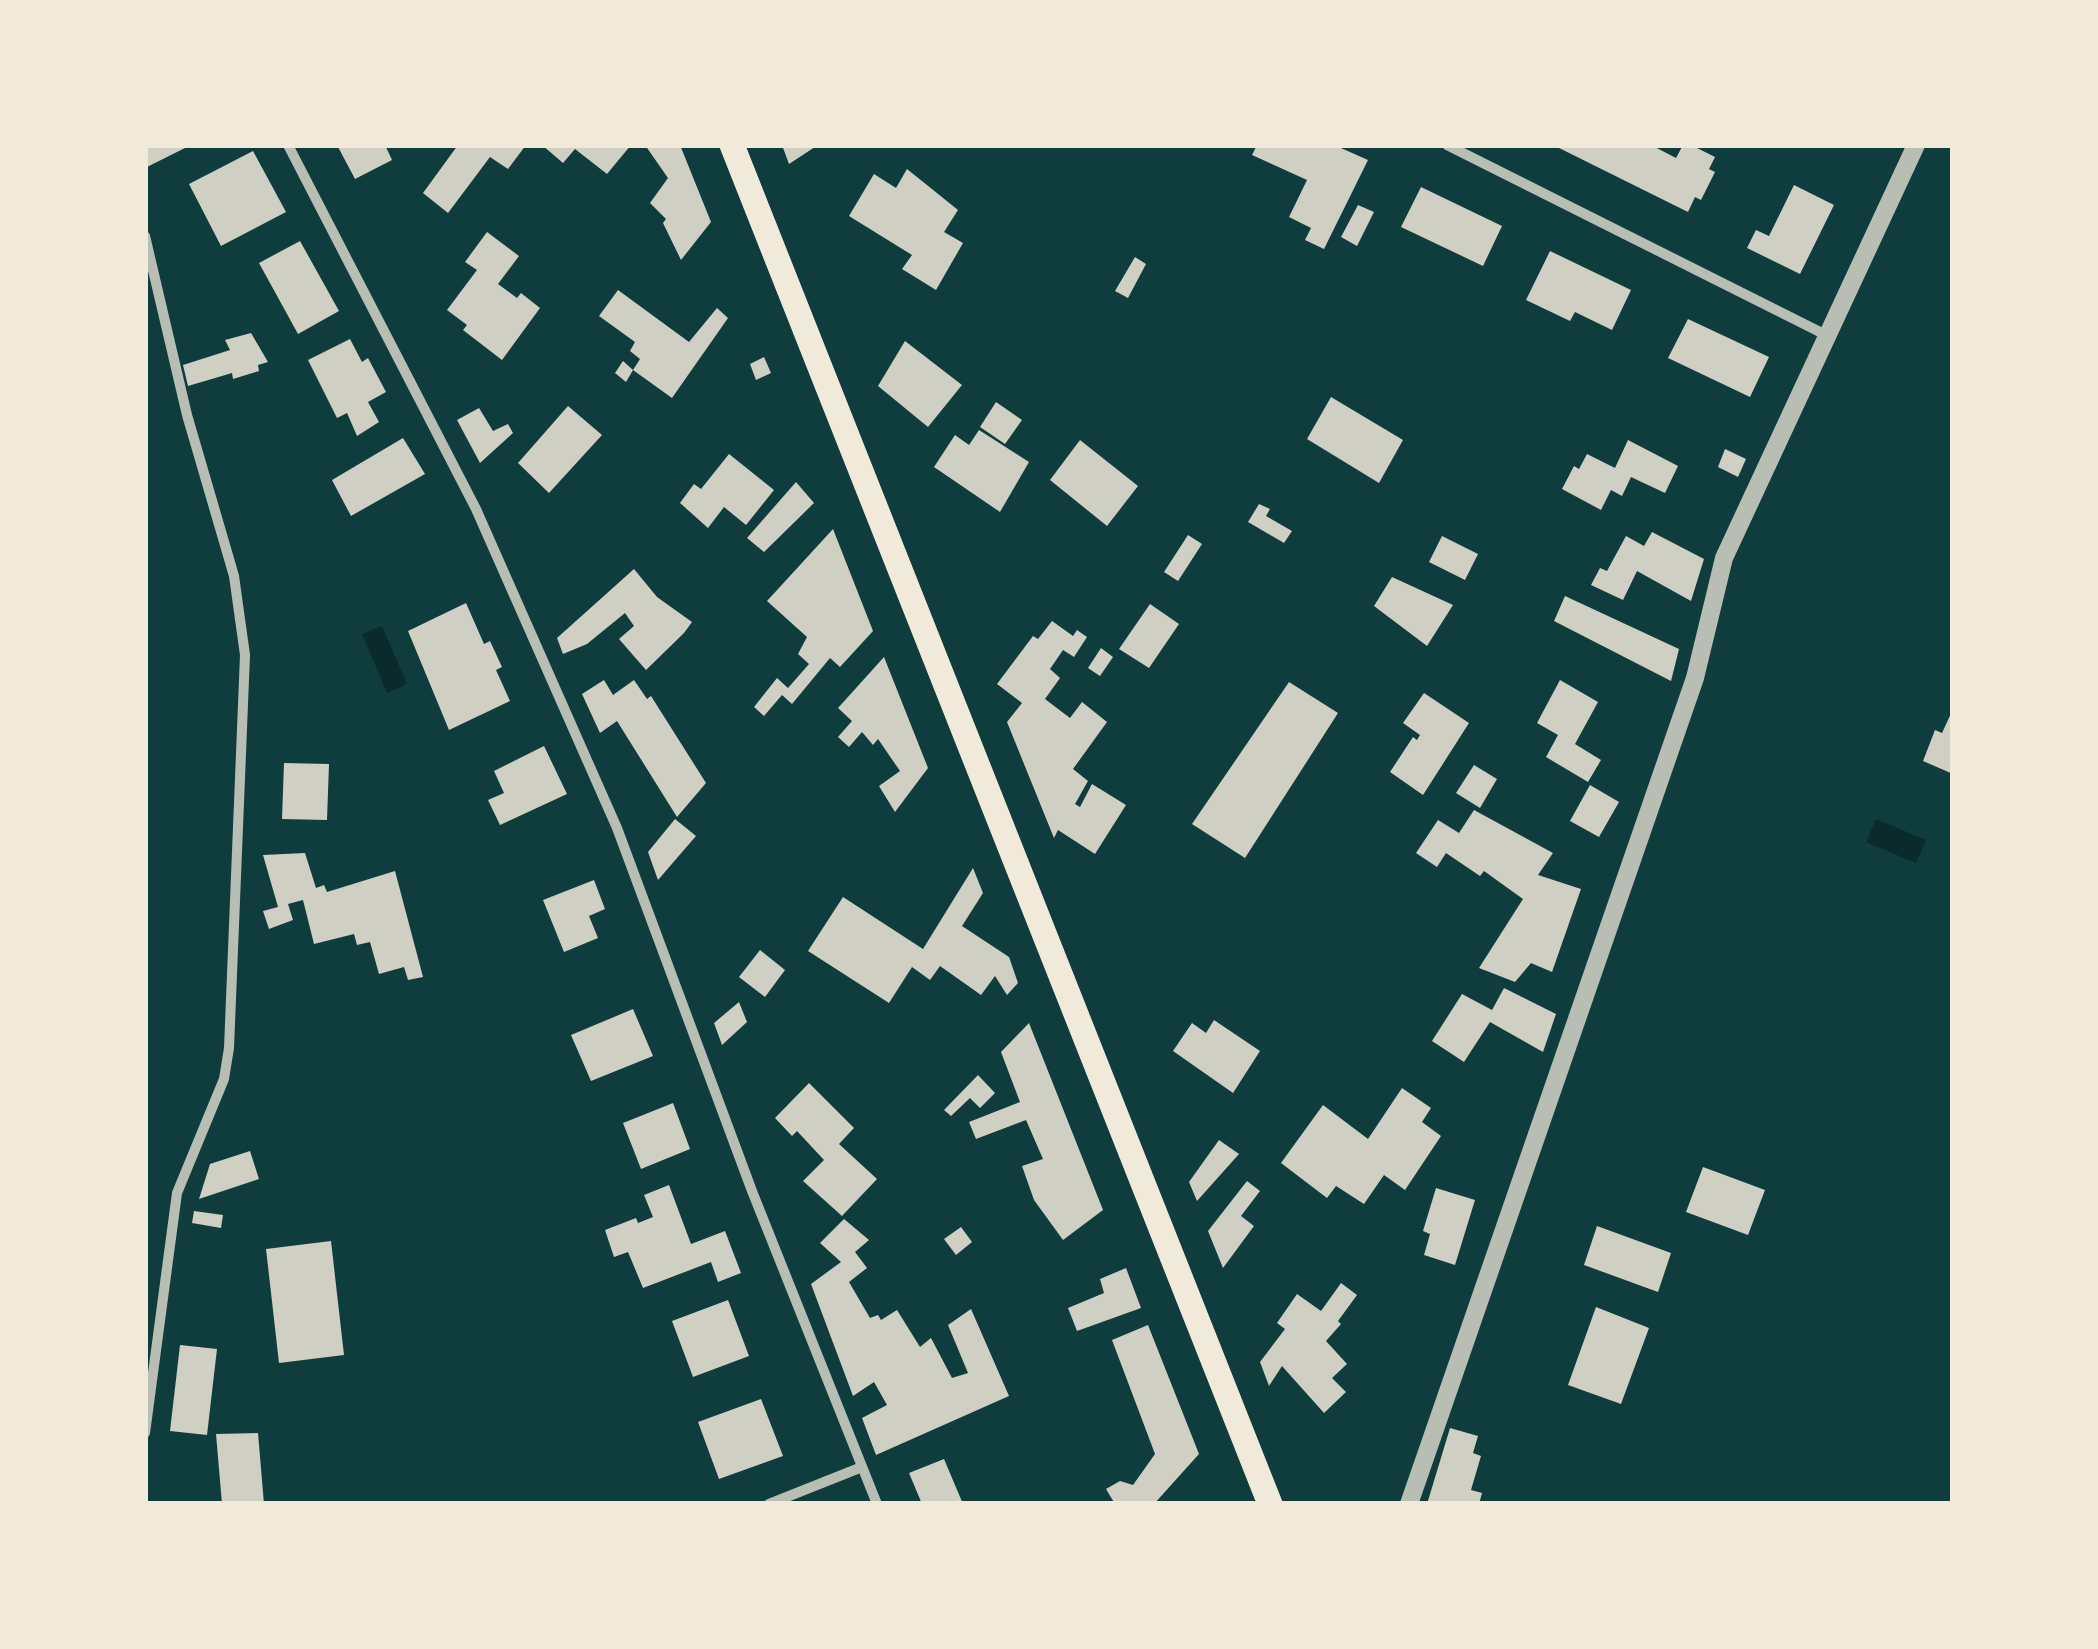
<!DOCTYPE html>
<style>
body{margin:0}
#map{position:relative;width:2098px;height:1649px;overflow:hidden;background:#0f3d3e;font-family:"PT Sans Narrow",sans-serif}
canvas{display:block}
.frame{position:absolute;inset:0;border:148px solid #f1e9da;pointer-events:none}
</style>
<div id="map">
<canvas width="2098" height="1649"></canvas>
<div class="frame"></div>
</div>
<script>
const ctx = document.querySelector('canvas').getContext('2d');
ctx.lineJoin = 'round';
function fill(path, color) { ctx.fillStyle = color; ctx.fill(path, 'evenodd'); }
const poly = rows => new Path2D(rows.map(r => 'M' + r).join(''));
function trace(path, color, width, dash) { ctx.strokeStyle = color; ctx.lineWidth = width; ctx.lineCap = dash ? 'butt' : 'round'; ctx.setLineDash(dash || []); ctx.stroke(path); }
fill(poly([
 [382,626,407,684,387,693,362,634],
 [1876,819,1926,840,1916,863,1866,842]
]), '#0a2a2b');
fill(poly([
 [145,145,191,145,145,168],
 [337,145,385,145,392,160,355,179],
 [458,145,526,145,508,169,490,157,448,213,423,193],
 [542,145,631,145,607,174,575,149,563,163],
 [645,145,680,145,711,222,681,260,663,223,666,219,650,203,668,178],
 [782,145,818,145,789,164],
 [1257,145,1334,145,1368,160,1324,249,1305,240,1311,228,1289,217,1307,180,1252,155],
 [1553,145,1651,145,1676,158,1683,145,1691,145,1715,157,1709,169,1715,172,1701,200,1695,197,1688,212],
 [253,151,286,212,221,246,189,184],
 [907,169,958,210,944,232,963,243,936,290,902,269,912,255,849,216,874,174,896,188],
 [1794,185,1834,205,1800,274,1747,248,1756,230,1769,236],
 [1421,187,1502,226,1483,266,1401,227],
 [1358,205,1374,212,1357,246,1341,237],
 [487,232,519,256,498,284,517,298,521,293,540,308,502,360,463,330,467,325,447,310,477,270,465,262],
 [300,241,339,311,298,334,259,263],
 [1550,251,1631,290,1612,330,1575,312,1570,321,1526,300],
 [1135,257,1146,264,1128,298,1115,291],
 [618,290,689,342,717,308,728,318,672,398,633,370,626,382,615,373,623,361,633,370,640,359,630,351,635,342,599,316],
 [1688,319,1769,357,1750,397,1668,358],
 [251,333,268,362,258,365,259,371,233,379,232,373,188,386,183,365,230,350,225,340],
 [350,339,362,362,368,358,386,392,368,402,379,422,357,436,347,413,337,418,308,360],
 [905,341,962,385,928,427,878,386],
 [764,357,771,373,756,380,750,364],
 [1331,397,1403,440,1379,483,1307,439],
 [996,402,1022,420,1005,444,980,427],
 [568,406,602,435,549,493,518,463],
 [479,408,493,431,508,424,513,433,480,463,457,420],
 [979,430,1029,462,1000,512,934,467,955,435,969,445],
 [403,438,425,474,351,516,332,480],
 [1080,440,1138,486,1107,526,1050,480],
 [1628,440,1678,466,1665,493,1631,477,1622,496,1611,490,1601,510,1562,489,1574,466,1579,469,1587,454,1615,468],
 [1725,449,1746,459,1738,477,1718,467],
 [729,454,774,490,746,525,724,507,708,528,680,503,694,484,701,489],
 [796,482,814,503,764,552,747,538],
 [1259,504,1270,509,1266,516,1292,531,1284,543,1248,522],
 [833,529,873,631,840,667,830,658,792,704,782,695,764,716,754,707,777,678,788,688,809,664,798,654,807,637,767,601],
 [1652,532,1704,559,1691,601,1637,571,1623,600,1591,585,1600,568,1607,571,1626,536,1644,546],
 [1188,535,1202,544,1178,581,1164,572],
 [1442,536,1478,554,1465,580,1429,562],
 [634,569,657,597,692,622,684,633,646,670,619,639,634,626,625,613,587,644,563,654,557,638],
 [1392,577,1453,605,1427,646,1374,606],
 [1565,596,1679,649,1671,681,1554,621],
 [466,603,484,644,490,641,502,667,496,670,510,701,449,730,408,631],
 [1150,604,1179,624,1149,668,1119,649],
 [1052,621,1073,636,1077,630,1087,637,1074,657,1063,650,1050,669,1060,678,1045,699,1070,718,1082,702,1107,722,1073,769,1088,781,1075,804,1080,807,1092,784,1126,805,1095,854,1058,830,1054,838,1007,722,1022,703,997,684,1033,636,1038,639],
 [1101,648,1113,657,1100,676,1088,668],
 [884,657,928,768,895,812,879,786,900,771,878,739,873,745,862,732,849,747,838,737,852,721,838,708],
 [604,680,613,695,634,680,647,699,651,696,706,783,677,817,617,721,600,733,582,694],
 [1560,680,1598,702,1575,744,1601,760,1588,782,1546,757,1558,735,1537,723],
 [1289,682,1338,713,1245,858,1192,824],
 [1424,693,1469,723,1423,795,1390,772,1413,737,1417,740,1420,735,1403,723],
 [1953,709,1953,774,1923,761,1935,730,1942,733],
 [544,746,567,794,500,825,488,800,504,793,494,771],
 [284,763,329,764,327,820,282,819],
 [1474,765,1497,779,1480,808,1456,793],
 [1590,785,1619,802,1599,837,1570,821],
 [1474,810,1553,853,1538,875,1581,889,1552,972,1531,963,1515,982,1479,968,1523,899,1484,871,1480,876,1446,853,1437,867,1416,853,1438,820,1459,833],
 [675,819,696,836,658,880,648,852],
 [305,853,316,888,324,885,327,892,395,871,423,977,408,980,404,967,379,974,370,942,357,945,354,934,314,944,303,900,288,904,293,920,269,929,263,911,278,907,263,855],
 [973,868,983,893,962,926,1009,957,1018,983,1007,995,995,976,981,995,940,966,930,980,912,967,889,1003,808,951,843,897,923,949],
 [594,880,605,909,589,916,598,938,564,952,543,900],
 [760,950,785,970,765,997,739,977],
 [1504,988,1556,1014,1543,1052,1490,1022,1464,1062,1432,1041,1462,994,1492,1010],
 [739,1002,747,1022,722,1045,714,1023],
 [633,1009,653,1056,591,1081,571,1035],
 [1214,1020,1260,1051,1233,1093,1173,1051,1192,1023,1206,1033],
 [1029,1023,1103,1210,1063,1240,1034,1200,1022,1166,1043,1159,1026,1120,976,1139,969,1122,1020,1102,1001,1052],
 [978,1075,995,1093,980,1108,970,1098,951,1116,944,1110],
 [809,1083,854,1128,839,1144,877,1179,842,1216,803,1181,824,1160,797,1131,792,1136,775,1118],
 [1402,1088,1431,1108,1422,1122,1441,1136,1405,1190,1384,1175,1364,1204,1336,1186,1327,1198,1281,1163,1323,1105,1368,1139],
 [673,1103,690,1149,641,1169,623,1123],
 [1219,1140,1239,1154,1197,1201,1189,1182],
 [250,1151,259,1179,199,1199,210,1164],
 [1703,1167,1765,1190,1748,1235,1686,1212],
 [1247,1181,1260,1191,1241,1216,1254,1226,1223,1268,1208,1231],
 [669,1185,691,1244,725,1231,741,1273,718,1282,711,1262,643,1288,628,1252,614,1257,605,1230,636,1218,638,1223,653,1217,644,1195],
 [1436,1188,1475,1200,1455,1265,1424,1255,1430,1234,1423,1231],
 [194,1211,223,1215,221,1228,192,1223],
 [844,1219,869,1240,855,1252,867,1268,849,1282,870,1318,878,1315,881,1320,897,1310,920,1347,931,1338,952,1378,968,1373,948,1325,971,1309,1009,1396,876,1455,862,1418,887,1405,874,1382,853,1396,811,1284,841,1262,820,1243],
 [1597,1226,1671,1253,1658,1292,1584,1265],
 [961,1227,972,1242,956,1255,944,1239],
 [331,1241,344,1355,279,1363,266,1249],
 [1126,1268,1141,1308,1077,1331,1068,1308,1104,1293,1100,1279],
 [1341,1283,1357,1295,1338,1321,1341,1324,1326,1341,1347,1364,1332,1378,1346,1392,1324,1413,1282,1366,1269,1386,1260,1362,1285,1329,1277,1323,1297,1294,1321,1311],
 [728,1300,749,1356,693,1377,672,1321],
 [1596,1307,1649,1328,1621,1404,1568,1385],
 [1148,1325,1199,1454,1154,1504,1115,1504,1106,1489,1120,1481,1133,1485,1155,1454,1112,1340],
 [180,1345,217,1349,207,1435,170,1431],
 [761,1399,783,1456,719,1479,698,1422],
 [1450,1428,1478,1436,1473,1453,1481,1456,1471,1490,1482,1493,1479,1504,1427,1504],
 [258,1433,264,1504,222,1504,216,1434],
 [944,1459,963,1504,922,1504,909,1473]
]), '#cfcfc3');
trace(poly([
 [288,145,476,509,617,828,752,1191,877,1504],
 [1447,145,1828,336],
 [145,236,187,415,234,576,245,655,229,1048,224,1079,177,1193,145,1433],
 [769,1504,862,1467]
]), '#b8beb3', 10);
trace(poly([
 [1409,1504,1695,678,1724,558,1916,145]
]), '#b8beb3', 18);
trace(poly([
 [732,145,1270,1504]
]), '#f1e9da', 25);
</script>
